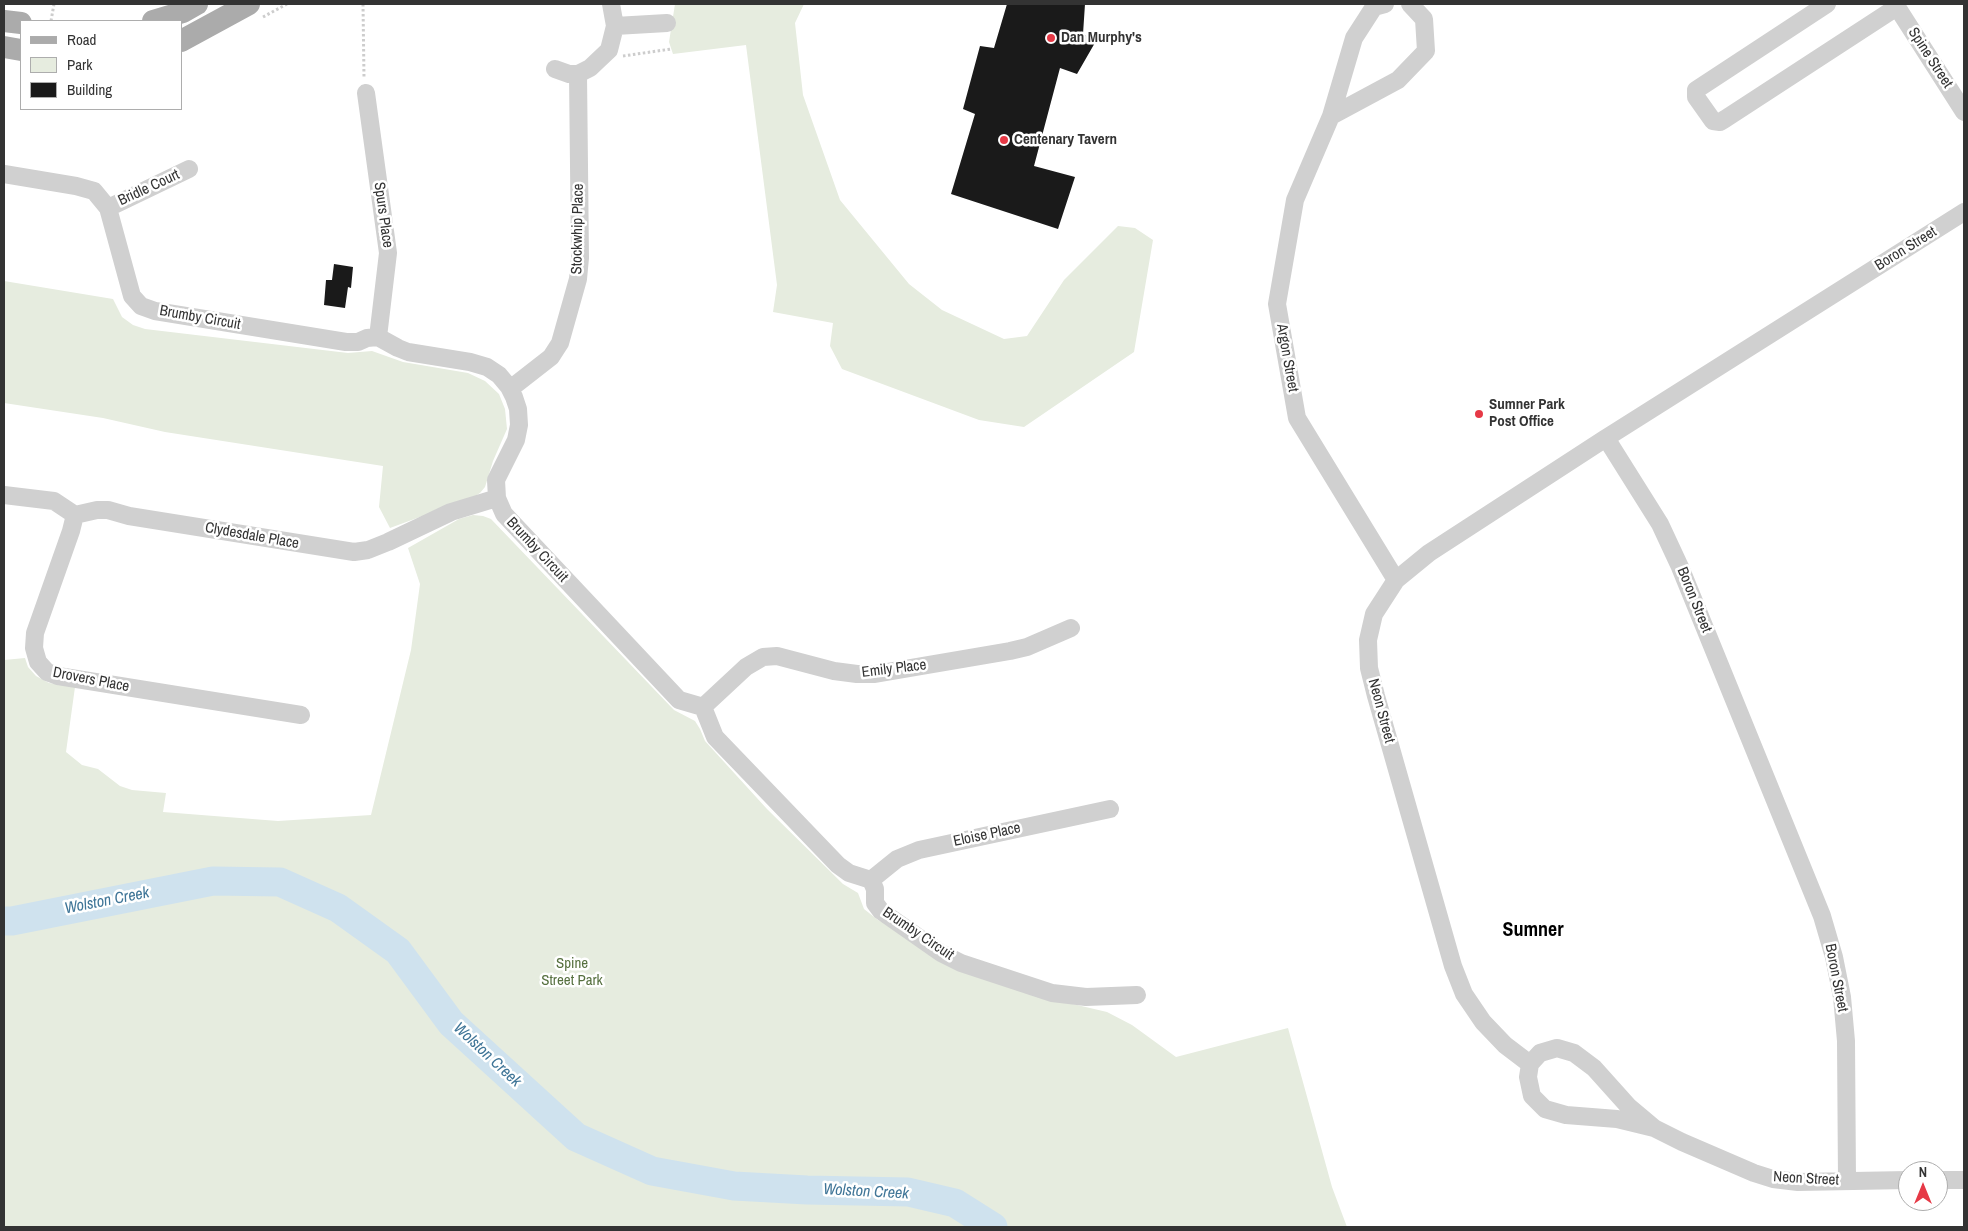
<!DOCTYPE html>
<style>
body{margin:0}
#map{position:relative;width:1968px;height:1231px;overflow:hidden;background:#fff;font-family:"Archivo Narrow",sans-serif}
canvas{display:block}
.frame{position:absolute;inset:0;border:5px solid #333;pointer-events:none}
.legend{position:absolute;left:20px;top:20px;width:162px;height:90px;box-sizing:border-box;background:#fff;border:1px solid #adadad;margin:0;padding:6px 9px;list-style:none;font-size:15px;color:#333}
.legend li{display:flex;align-items:center;gap:10px;height:25px}
.legend b{width:25px;border:1px solid #adadad}
.north{position:absolute;left:1898px;top:1161px;width:50px;height:50px;box-sizing:border-box;background:#fff;border:1px solid #adadad;border-radius:50%;rotate:0deg;font-size:14px;font-weight:700;line-height:20px;text-align:center;color:#333}
.north::after{content:'';display:block;margin:auto;width:18px;height:22px;background:#e63946;clip-path:polygon(50% 0,100% 100%,50% 72%,0 100%)}
</style>
<div id="map">
<canvas width="1968" height="1231"></canvas>
<div class="frame"></div>
<ul class="legend">
<li><b style="height:6px;background:#ababab"></b>Road</li>
<li><b style="height:14px;background:#e6ecdf"></b>Park</li>
<li><b style="height:14px;background:#1a1a1a"></b>Building</li>
</ul>
<div class="north">N</div>
</div>
<script>
const ctx = document.querySelector('canvas').getContext('2d');
ctx.lineJoin = 'round';
function fill(path, color) { ctx.fillStyle = color; ctx.fill(path, 'evenodd'); }
const poly = rows => new Path2D(rows.map(r => 'M' + r).join(''));
function trace(path, color, width, dash) { ctx.strokeStyle = color; ctx.lineWidth = width; ctx.lineCap = dash ? 'butt' : 'round'; ctx.setLineDash(dash || []); ctx.stroke(path); }
function label(font, color, halo, rows, align = 'center') {
  ctx.font = font + ' "Archivo Narrow",sans-serif'; ctx.lineWidth = 5; ctx.setLineDash([]); ctx.textBaseline = 'middle'; ctx.strokeStyle = halo; ctx.fillStyle = color; for (const [text, x, y, turn = 0] of rows) {
    ctx.save(); ctx.translate(x, y); ctx.rotate((+turn || 0) * Math.PI / 180); ctx.textAlign = isNaN(turn) ? turn : align; if (halo) ctx.strokeText(text, 0, 0); ctx.fillText(text, 0, 0); ctx.restore();
  }
}
fill(poly([
 [675,4,804,4,795,23,803,95,840,200,909,284,942,310,1004,339,1027,336,1064,280,1118,226,1135,228,1153,240,1134,352,1024,427,979,420,842,369,830,346,833,323,773,312,777,285,746,45,673,54,669,42],
 [4,281,113,299,122,317,133,325,145,329,348,353,372,351,403,362,468,373,485,381,499,394,505,409,507,429,493,461,485,487,480,493,474,497,390,528,379,507,383,466,165,432,103,418,4,403],
 [473,515,483,516,491,519,674,710,695,721,700,729,705,741,767,809,843,884,858,893,864,909,878,920,1060,1001,1107,1012,1132,1025,1176,1057,1288,1028,1332,1187,1347,1227,4,1227,4,660,25,658,28,667,36,676,49,683,75,687,66,752,82,765,98,769,120,786,132,790,166,793,163,812,278,821,371,815,411,650,420,584,408,548,459,519]
]), '#e6ecdf');
trace(poly([
 [4,921,12,921,213,881,280,882,338,908,398,951,451,1023,576,1137,652,1171,734,1186,807,1190,908,1192,955,1203,993,1227]
]), '#cfe2ee', 29);
fill(poly([
 [1007,4,1085,4,1083,34,1096,41,1077,74,1060,68,1034,166,1075,177,1058,229,951,194,975,114,963,109,980,46,994,48],
 [334,264,353,267,351,288,348,287,345,308,324,305,326,280,332,280]
]), '#1a1a1a');
trace(poly([
 [363,4,364,78],
 [263,17,287,4],
 [51,21,54,4],
 [623,56,671,49]
]), '#cdcdcd', 3, [2.5, 2.5]);
trace(poly([
 [1385,4,1374,7,1354,38,1331,116,1398,80,1426,51,1424,19,1410,4],
 [1827,4,1696,90,1696,97,1713,121,1720,122,1725,119,1897,7],
 [1895,4,1964,112],
 [615,26,667,23],
 [555,69,569,74,578,74,590,68,609,50,615,26,611,4],
 [366,93,388,253,378,337],
 [1331,116,1295,200,1277,304,1297,418,1396,580],
 [4,174,76,186,94,191,108,208,132,296,141,306,155,311,346,342,358,342,367,338,378,337,398,348,408,352,470,362,487,367,499,375,509,387,514,397,518,409,519,425,516,440,496,480,497,498,504,514,679,700,703,707,715,737,838,865,849,873,871,880,875,889,875,903,881,911,941,953,961,963,1052,993,1086,997,1137,995],
 [108,208,189,169],
 [510,389,551,357,560,343,578,279,580,258,578,74],
 [4,495,54,501,75,515,97,510,108,510,129,516,354,552,368,550,388,542,451,512,497,498],
 [75,515,71,531,35,633,34,648,38,662,47,672,58,676,301,715],
 [703,707,746,667,763,657,777,656,834,671,857,674,875,674,1010,651,1027,647,1071,628],
 [871,880,897,859,919,850,1110,809],
 [1530,1064,1505,1045,1483,1022,1464,994,1453,966,1376,696,1369,668,1368,640,1374,614,1396,580,1429,553,1606,438],
 [1654,1128,1617,1119,1566,1115,1545,1109,1532,1096,1528,1077,1530,1064,1540,1053,1557,1048,1574,1053,1594,1068,1629,1107,1654,1128,1682,1142,1754,1173,1773,1179,1798,1182,1908,1180],
 [1938,1180,1964,1180],
 [1847,1181,1846,1041,1842,997,1834,957,1822,916,1680,567,1660,524,1606,438,1964,212]
]), '#d0d0d0', 18);
trace(poly([
 [4,21,21,23],
 [153,21,183,12,197,4],
 [181,41,249,4],
 [4,47,21,50]
]), '#ababab', 22);
for (const [x, y, r, color] of [
 [1051,38,5,"#e63946"],
 [1004,140,5,"#e63946"],
 [1479,414,5,"#e63946"]
]) { const dot = new Path2D(); dot.arc(x, y, r, 0, 2 * Math.PI); ctx.fillStyle = color; ctx.fill(dot); trace(dot, '#fff', 2); }
label('bold 15px', '#333', '#fff', [
 ["Dan Murphy's",1061,38],
 ["Centenary Tavern",1014,140],
 ["Sumner Park",1489,405],
 ["Post Office",1489,422]
], 'left');
label('15px', '#333', '#fff', [
 ["Spine Street",1930,58,57],
 ["Bridle Court",149,188,-25],
 ["Spurs Place",383,215,82],
 ["Stockwhip Place",578,229,-89],
 ["Boron Street",1906,249,-32],
 ["Brumby Circuit",200,318,10],
 ["Argon Street",1287,358,80],
 ["Clydesdale Place",252,536,10],
 ["Brumby Circuit",537,550,47],
 ["Boron Street",1694,600,68],
 ["Emily Place",894,669,-7],
 ["Drovers Place",91,680,11],
 ["Neon Street",1381,711,75],
 ["Eloise Place",987,835,-12],
 ["Brumby Circuit",918,934,34],
 ["Boron Street",1836,978,79],
 ["Neon Street",1806,1179,3]
]);
label('15px', '#56703f', '#fff', [
 ["Spine",572,964],
 ["Street Park",572,981]
]);
label('italic 16px', '#3f7597', '#fff', [
 ["Wolston Creek",107,901,-11],
 ["Wolston Creek",487,1055,43],
 ["Wolston Creek",866,1192,3]
]);
label('bold 20px', '#000', '#fff', [
 ["Sumner",1533,931]
]);
</script>
